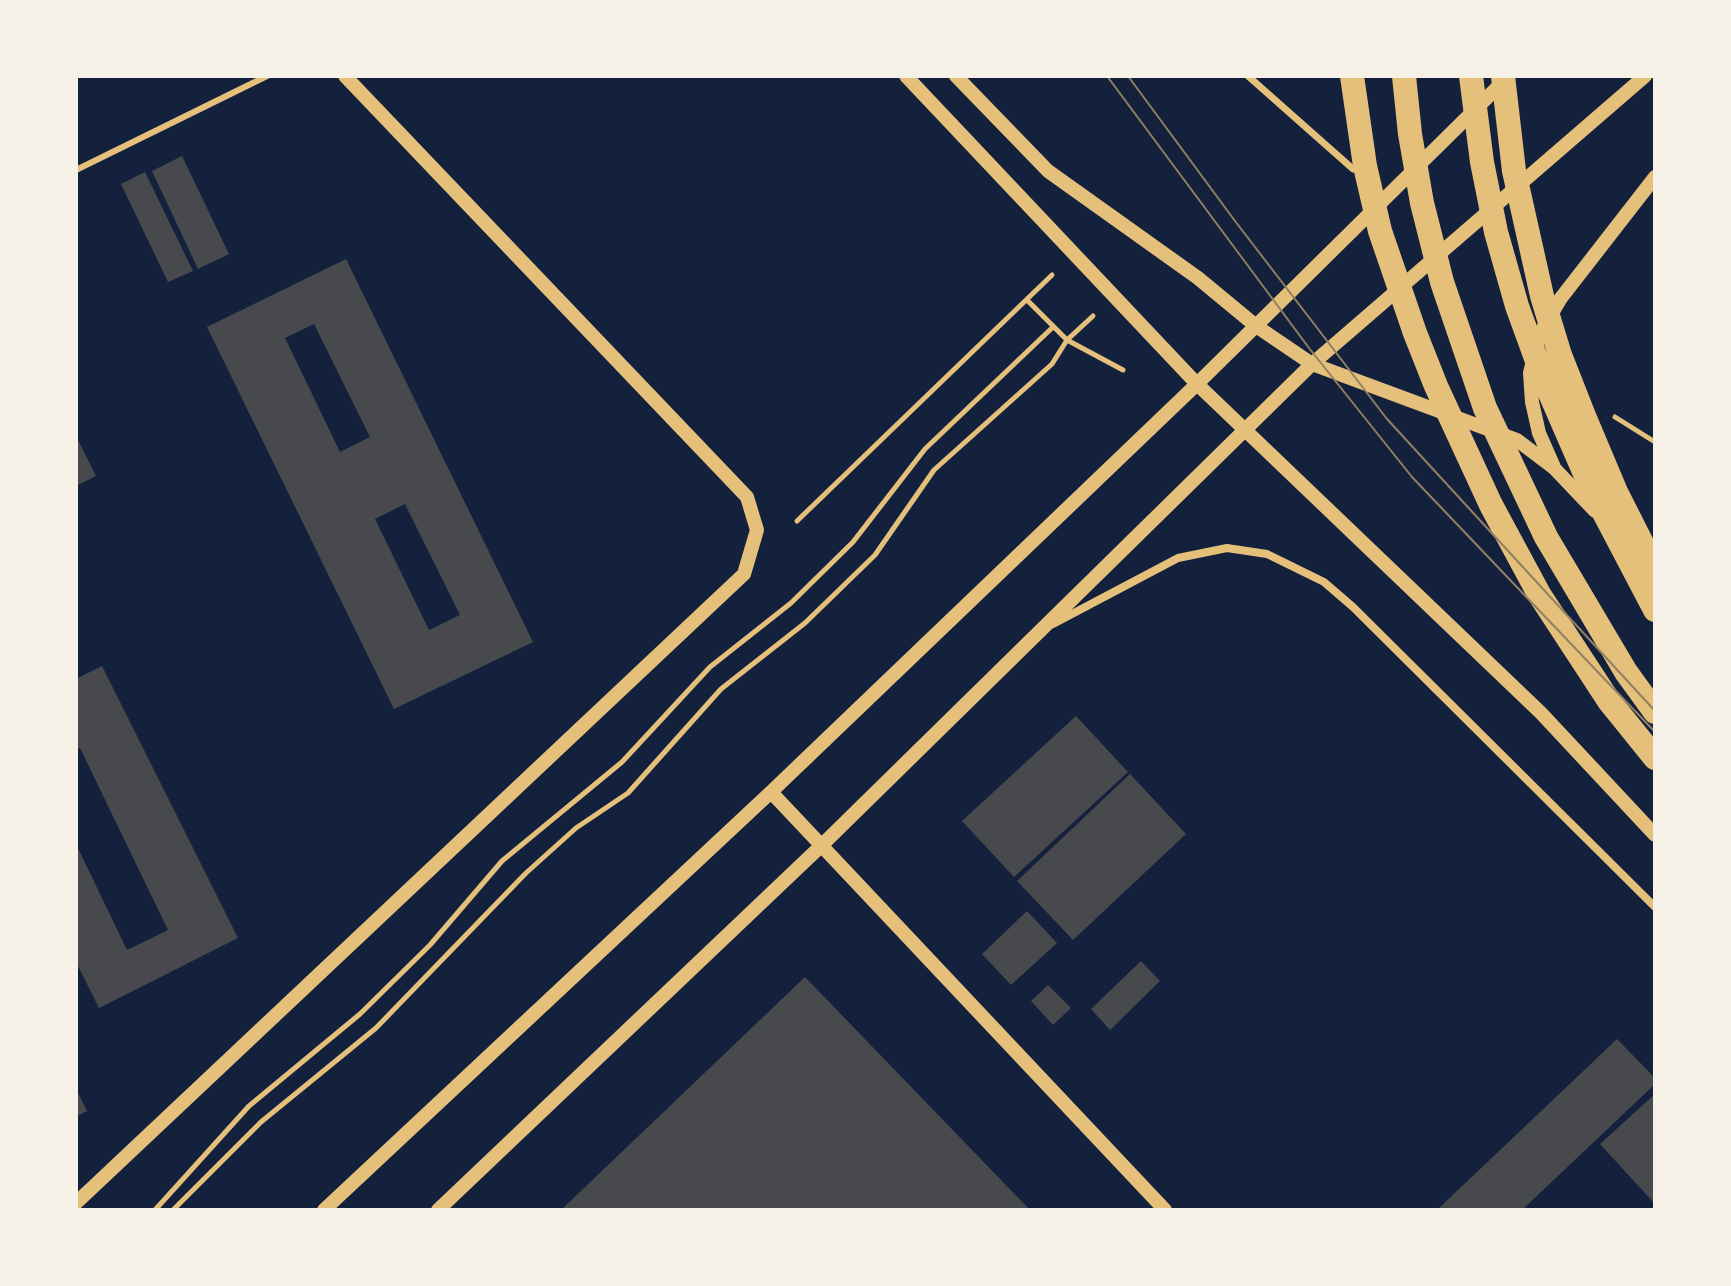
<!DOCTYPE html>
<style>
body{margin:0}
#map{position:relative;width:1731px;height:1286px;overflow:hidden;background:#14213d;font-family:"DM Sans",sans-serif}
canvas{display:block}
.frame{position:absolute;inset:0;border:78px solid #f6f1e7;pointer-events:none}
</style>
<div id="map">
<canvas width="1731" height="1286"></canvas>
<div class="frame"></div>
</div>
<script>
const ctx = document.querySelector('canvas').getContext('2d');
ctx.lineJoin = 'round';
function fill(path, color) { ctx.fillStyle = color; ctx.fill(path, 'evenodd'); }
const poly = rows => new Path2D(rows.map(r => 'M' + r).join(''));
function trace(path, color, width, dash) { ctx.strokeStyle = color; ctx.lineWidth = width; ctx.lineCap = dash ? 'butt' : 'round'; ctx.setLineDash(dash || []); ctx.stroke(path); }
fill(poly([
 [182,156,229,254,198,269,152,171],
 [145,172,193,271,168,282,121,184],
 [346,259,533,642,394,709,207,327],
 [314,324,370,437,340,452,285,338],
 [405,504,460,615,429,630,375,519],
 [76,436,96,476,76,486],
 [102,666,238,938,99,1008,76,962,76,844,127,950,168,930,80,748,76,750,76,679],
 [1076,716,1128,772,1014,877,962,821],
 [1130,774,1186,834,1073,940,1017,881],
 [1027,911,1057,943,1011,985,982,954],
 [1141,961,1160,981,1110,1030,1091,1009],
 [805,977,1030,1210,561,1210],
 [1048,985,1071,1008,1053,1025,1031,1001],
 [1617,1039,1655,1078,1655,1084,1522,1210,1437,1210],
 [76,1089,87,1111,76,1117],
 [1655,1094,1655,1204,1600,1144]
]), '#48494c');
trace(poly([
 [1027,300,1067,340,1123,370],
 [1615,417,1655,442],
 [797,521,1052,275],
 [155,1210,249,1106,360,1014,430,945,502,861,622,762,710,667,791,603,853,542,925,449,1053,327],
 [173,1210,261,1122,376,1028,526,873,576,828,628,793,721,689,805,623,875,555,934,470,1052,364,1067,340,1093,316]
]), '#e5c07b', 5);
trace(poly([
 [76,170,267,76]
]), '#e5c07b', 6);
trace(poly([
 [1248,76,1353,169]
]), '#e5c07b', 7);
trace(poly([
 [1053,624,1178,558,1227,548,1267,554,1324,582,1353,607,1655,907]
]), '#e5c07b', 8);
trace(poly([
 [906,76,1197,384,1541,713,1655,835],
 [956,76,1048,171,1198,278,1256,326,1312,364,1517,440,1554,468,1595,511],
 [1554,467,1539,433,1532,402,1530,373,1539,335,1561,298,1655,177],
 [771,792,1165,1210],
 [76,1203,744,574,757,530,747,497,345,76],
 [324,1210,771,792,1197,384,1506,79],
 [438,1210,822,845,1312,364,1645,76]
]), '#e5c07b', 14);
trace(poly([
 [1352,76,1365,166,1380,231,1415,333,1436,386,1491,505,1539,594,1609,701,1655,758],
 [1404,76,1410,134,1422,203,1442,282,1485,408,1546,537,1626,672,1655,712],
 [1471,76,1482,162,1496,232,1517,306,1542,375,1592,490,1655,610],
 [1503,76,1514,171,1542,296,1560,355,1584,416,1616,492,1655,569]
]), '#e5c07b', 24);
trace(poly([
 [1107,76,1309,348,1412,477,1655,732],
 [1128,76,1235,221,1387,419,1655,711]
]), '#918062', 2);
</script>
